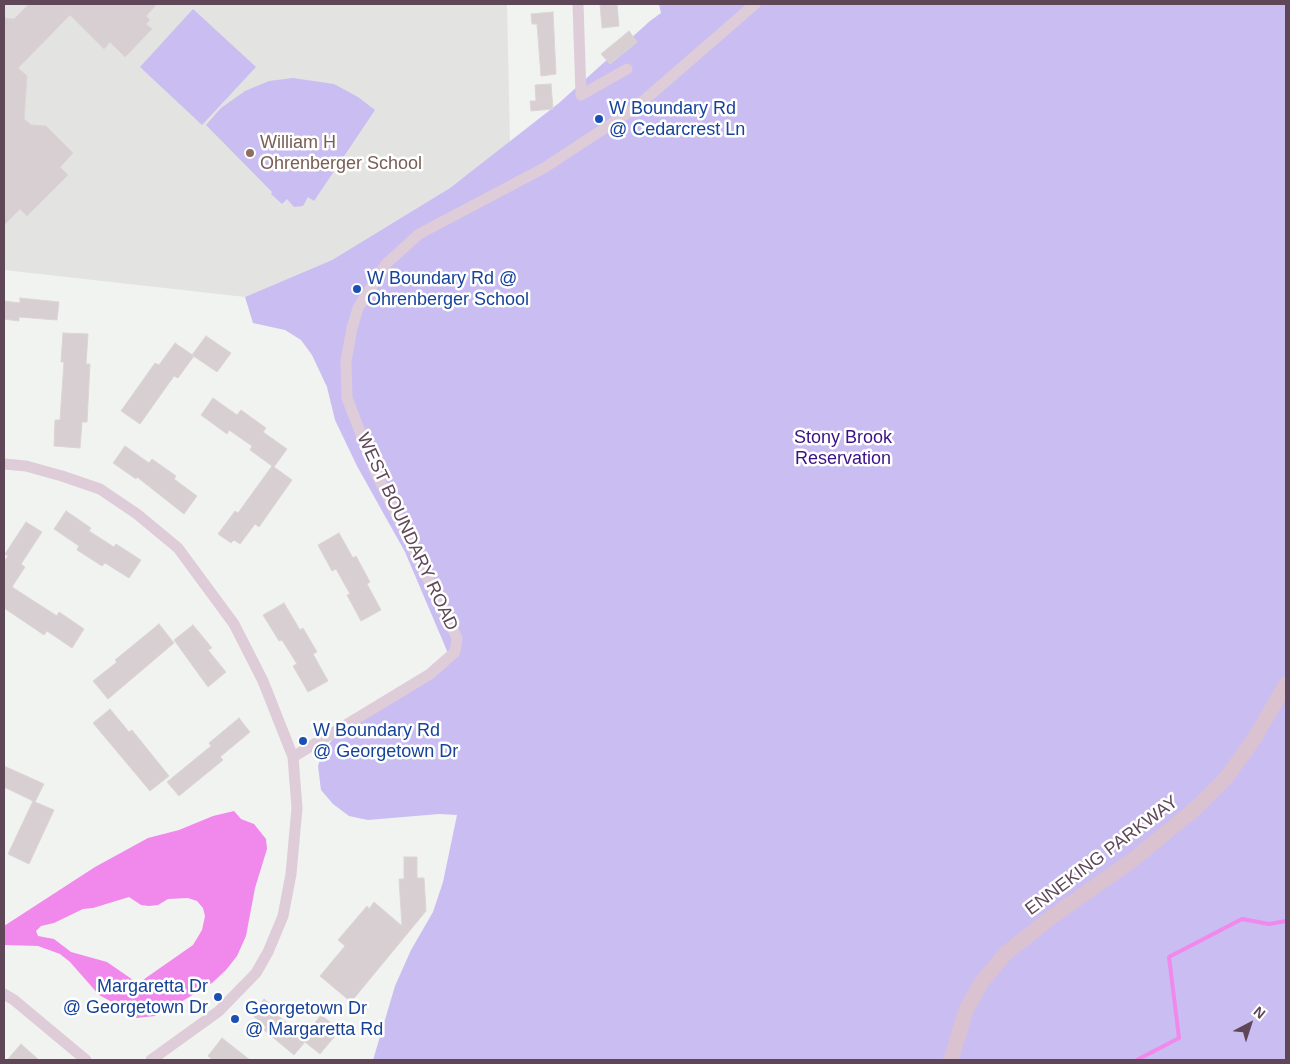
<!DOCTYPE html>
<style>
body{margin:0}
#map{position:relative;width:1290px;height:1064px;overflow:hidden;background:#f1f3f0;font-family:Arial,sans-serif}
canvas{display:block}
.frame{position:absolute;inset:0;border:5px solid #5f4757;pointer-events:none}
.north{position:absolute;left:1225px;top:999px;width:50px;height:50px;-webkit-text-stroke:4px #fff;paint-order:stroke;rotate:40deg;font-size:14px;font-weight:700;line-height:20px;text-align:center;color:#5f4757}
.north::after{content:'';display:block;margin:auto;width:18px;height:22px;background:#5f4757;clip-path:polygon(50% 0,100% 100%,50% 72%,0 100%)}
</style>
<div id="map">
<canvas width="1290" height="1064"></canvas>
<div class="frame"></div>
<div class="north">N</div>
</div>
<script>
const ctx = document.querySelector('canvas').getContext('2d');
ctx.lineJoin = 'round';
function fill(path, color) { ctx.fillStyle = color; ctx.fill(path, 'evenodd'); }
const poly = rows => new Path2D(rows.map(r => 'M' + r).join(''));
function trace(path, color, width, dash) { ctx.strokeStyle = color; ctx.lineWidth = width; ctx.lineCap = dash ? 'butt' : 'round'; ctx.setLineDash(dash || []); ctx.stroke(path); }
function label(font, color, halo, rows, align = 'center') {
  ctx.font = font + ' Arial,sans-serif'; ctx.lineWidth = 5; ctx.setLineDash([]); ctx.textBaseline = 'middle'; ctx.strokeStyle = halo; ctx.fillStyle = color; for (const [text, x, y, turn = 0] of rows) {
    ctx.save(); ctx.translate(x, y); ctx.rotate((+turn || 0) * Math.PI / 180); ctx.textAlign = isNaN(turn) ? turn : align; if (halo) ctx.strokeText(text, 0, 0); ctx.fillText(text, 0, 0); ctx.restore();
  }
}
fill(poly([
 [4,4,507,4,510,143,450,188,332,260,245,297,4,270]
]), '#e3e4e1');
fill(poly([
 [659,4,1286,4,1286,1060,373,1060,395,986,411,950,433,912,443,882,457,815,439,814,368,820,349,816,333,804,321,790,318,766,322,754,332,740,450,658,405,552,357,466,335,420,327,387,312,355,301,340,285,330,253,323,245,297,332,260,450,188,559,103,650,21,661,13],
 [193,9,256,67,202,125,140,67],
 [293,78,334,84,358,97,375,110,314,201,308,197,303,206,294,207,287,199,282,204,271,194,272,192,206,125,221,108,245,91,269,81]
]), '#cabdf2');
fill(poly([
 [234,811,241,819,254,824,266,839,267,849,255,888,246,936,237,956,226,970,212,983,176,1005,155,1016,136,1018,120,1003,114,1003,99,995,70,962,60,954,38,946,4,945,4,926,95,867,148,838,179,830,213,816],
 [129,897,141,905,149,906,158,905,168,899,188,898,197,901,203,908,205,916,202,930,193,945,140,982,136,982,107,962,71,952,54,939,38,936,36,931,41,926,54,923,83,909,93,908]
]), '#f188eb');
trace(poly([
 [1137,1060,1179,1038,1169,957,1242,919,1269,924,1286,921]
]), '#f188eb', 4);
const building = poly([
 [29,4,157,4,146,16,150,20,146,24,152,29,125,57,110,42,104,49,70,15,18,68,27,76,24,119,31,125,46,126,73,153,60,167,68,175,27,216,20,209,4,225,4,18,14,19,29,4],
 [600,4,617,4,619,26,602,28,600,4],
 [553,12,556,74,541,76,537,24,532,24,531,14,553,12],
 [629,31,637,42,610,64,601,54,629,31],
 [551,84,553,109,531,111,530,101,536,101,535,85,551,84],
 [20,298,59,302,57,320,19,317,19,321,4,319,4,301,20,303,20,298],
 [63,333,88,334,86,364,90,364,87,422,82,422,80,448,54,446,55,420,60,420,64,362,61,362,63,333],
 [206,336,231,353,217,372,192,355,206,336],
 [175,343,194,356,178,378,174,376,140,424,121,411,155,363,159,365,175,343],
 [213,398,237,415,241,410,266,428,263,432,287,449,274,467,292,480,259,527,255,524,240,544,234,540,231,543,218,534,235,511,238,513,272,466,250,450,252,446,229,430,227,434,201,415,213,398],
 [125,446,149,463,152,459,176,476,174,479,197,496,184,514,137,477,136,479,113,463,125,446],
 [66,511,91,528,89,531,114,547,116,544,141,560,129,578,105,563,102,566,77,550,79,546,54,529,66,511],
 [26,522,42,532,21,564,25,567,12,587,57,616,59,612,84,629,72,648,47,631,44,635,4,608,4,562,8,556,5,554,26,522],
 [339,533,353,558,356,556,370,582,367,584,381,610,361,621,347,595,350,594,336,569,332,571,318,545,339,533],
 [284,603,300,630,303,628,317,652,313,654,328,681,308,692,293,666,297,664,282,640,279,641,263,615,284,603],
 [159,624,174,643,108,699,93,681,117,662,115,660,159,624],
 [193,625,212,648,208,650,226,672,208,687,174,640,193,625],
 [110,709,129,732,132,730,169,776,150,791,93,723,110,709],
 [239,718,250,732,220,757,223,760,179,796,167,782,211,746,209,743,239,718],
 [4,766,44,784,35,802,54,810,29,864,8,854,33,801,4,787,4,766],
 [404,857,417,857,417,878,424,878,426,911,351,1002,320,976,345,946,338,940,367,906,369,909,374,902,402,926,399,879,404,879,404,857],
 [264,999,279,1011,276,1014,304,1037,321,1015,340,1030,320,1054,305,1042,294,1055,264,1030,266,1027,252,1015,264,999],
 [222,1038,250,1060,213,1060,208,1056,222,1038],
 [21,1044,39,1060,7,1060,21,1044]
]);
fill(building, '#d8cfd3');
trace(building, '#dcd4d7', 1);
trace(poly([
 [578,4,581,95],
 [581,95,627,69],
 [4,464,26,466,62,476,100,489,137,514,178,548,234,624,263,681,293,757,297,808,291,874,283,916,268,952,256,973,219,1011,151,1060],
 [293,757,430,674,455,652,457,638,376,473,347,398,346,361,352,328,358,308,386,264,419,234,544,168,634,109,755,4],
 [4,994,14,1000,86,1060]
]), '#deccd8', 11);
trace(poly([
 [951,1060,966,1010,981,983,1006,953,1053,916,1134,859,1196,808,1226,778,1254,739,1286,684]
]), '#dac2d1', 15);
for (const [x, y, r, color] of [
 [599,119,5,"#1a4fb4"],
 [250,153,5,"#8d6e63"],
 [357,289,5,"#1a4fb4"],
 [303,741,5,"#1a4fb4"],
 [218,997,5,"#1a4fb4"],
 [235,1019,5,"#1a4fb4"]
]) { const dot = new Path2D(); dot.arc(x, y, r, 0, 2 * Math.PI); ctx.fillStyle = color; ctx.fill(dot); trace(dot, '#fff', 2); }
label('18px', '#164399', '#fff', [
 ["W Boundary Rd",609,109],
 ["@ Cedarcrest Ln",609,130],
 ["W Boundary Rd @",367,279],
 ["Ohrenberger School",367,300],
 ["W Boundary Rd",313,731],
 ["@ Georgetown Dr",313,752],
 ["Margaretta Dr",208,987,"right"],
 ["@ Georgetown Dr",208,1008,"right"],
 ["Georgetown Dr",245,1009],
 ["@ Margaretta Rd",245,1030]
], 'left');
label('18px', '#785e54', '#fff', [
 ["William H",260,143],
 ["Ohrenberger School",260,164]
], 'left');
label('18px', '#3b1286', '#fff', [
 ["Stony Brook",843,438],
 ["Reservation",843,459]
]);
label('18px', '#5f4757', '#fff', [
 ["WEST BOUNDARY ROAD",407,532,65],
 ["ENNEKING PARKWAY",1102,856,-37]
]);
</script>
